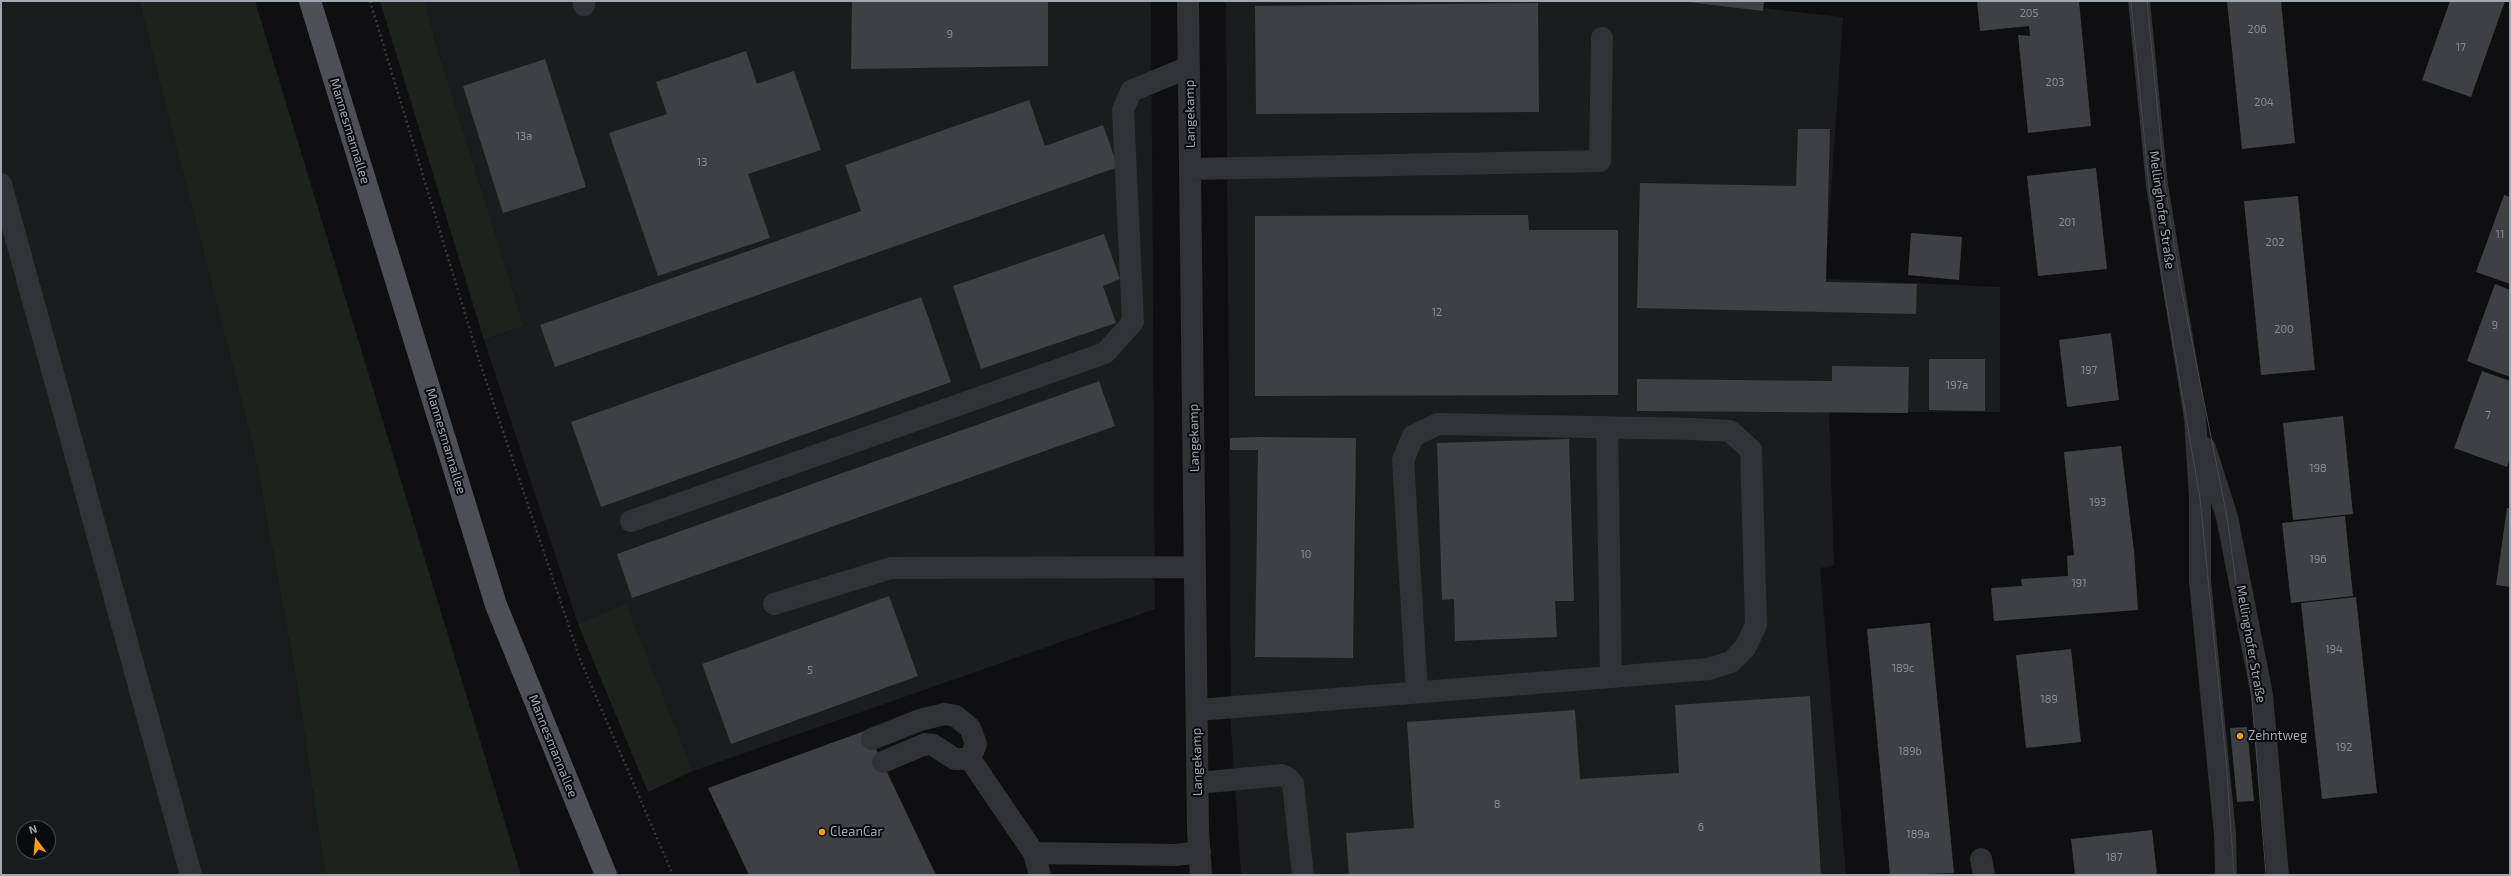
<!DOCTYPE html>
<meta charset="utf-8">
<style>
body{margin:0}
#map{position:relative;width:2511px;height:876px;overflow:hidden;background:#0f0f11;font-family:"Exo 2",sans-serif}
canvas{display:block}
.frame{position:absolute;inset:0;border:2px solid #a0a7b2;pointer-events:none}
.north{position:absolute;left:16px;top:820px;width:40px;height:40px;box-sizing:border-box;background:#0a0b0c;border:1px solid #46494e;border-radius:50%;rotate:344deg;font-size:11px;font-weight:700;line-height:16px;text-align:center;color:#a0a7b2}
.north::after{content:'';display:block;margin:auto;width:14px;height:18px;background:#f69a22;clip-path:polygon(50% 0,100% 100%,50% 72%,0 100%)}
</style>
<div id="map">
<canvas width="2511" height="876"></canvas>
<div class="frame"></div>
<div class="north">N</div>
</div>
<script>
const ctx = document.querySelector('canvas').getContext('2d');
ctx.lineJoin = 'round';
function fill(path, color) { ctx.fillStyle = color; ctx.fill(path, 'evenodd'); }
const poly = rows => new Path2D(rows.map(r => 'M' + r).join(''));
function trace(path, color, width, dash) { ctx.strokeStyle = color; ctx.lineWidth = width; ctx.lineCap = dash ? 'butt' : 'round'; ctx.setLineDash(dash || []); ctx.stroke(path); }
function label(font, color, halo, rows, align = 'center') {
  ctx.font = font + ' "Exo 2",sans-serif'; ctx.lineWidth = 4; ctx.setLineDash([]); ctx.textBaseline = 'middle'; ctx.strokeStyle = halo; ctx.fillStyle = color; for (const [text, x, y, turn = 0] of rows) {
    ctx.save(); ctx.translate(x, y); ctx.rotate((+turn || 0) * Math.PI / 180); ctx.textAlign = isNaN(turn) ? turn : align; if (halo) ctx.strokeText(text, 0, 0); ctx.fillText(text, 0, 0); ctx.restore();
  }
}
fill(poly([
 [1,1,139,1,254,450,297,684,325,875,1,875],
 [24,828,48,828,48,852,24,852],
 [425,1,1151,1,1155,609,693,771,626,605,578,624,484,340,524,326,434,37],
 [1226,1,1697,1,1843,17,1825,279,2000,287,2000,412,1829,412,1834,565,1820,568,1846,875,1241,875,1231,728]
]), '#1b1c1e');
fill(poly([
 [139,1,255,1,521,875,325,875,297,684,254,450],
 [380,1,425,1,434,37,524,326,484,340],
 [626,604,693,771,648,792,578,624]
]), '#1c231c');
fill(poly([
 [852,1,1048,1,1048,66,851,69],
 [1680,1,1764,1,1763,11],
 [1977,1,2079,1,2091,126,2028,133,2018,35,2030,36,2029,26,1980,31],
 [2227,1,2281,1,2295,143,2242,149],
 [2450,1,2505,1,2471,97,2422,80],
 [1538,3,1539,112,1256,114,1255,6],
 [746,51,757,84,794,71,821,150,748,174,770,238,658,276,609,133,667,114,656,82],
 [545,59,586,187,503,213,463,86],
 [1029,100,1045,146,1103,125,1118,167,555,367,540,325,861,211,845,165],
 [1798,129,1830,129,1826,282,1917,284,1916,314,1637,308,1640,183,1796,186],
 [2096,168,2107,269,2038,276,2027,176],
 [2504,195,2510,197,2510,284,2476,272],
 [2298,196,2315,370,2261,375,2244,201],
 [1528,215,1529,230,1618,230,1618,395,1255,396,1255,216],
 [1911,233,1962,237,1959,280,1908,275],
 [1104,234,1120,279,1103,286,1116,323,981,369,953,286],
 [2495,284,2510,290,2510,377,2467,361],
 [921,297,951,382,601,507,571,422],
 [2111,333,2119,400,2067,407,2059,340],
 [1929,359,1985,359,1985,411,1929,410],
 [1832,366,1909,367,1908,413,1637,411,1637,379,1832,381],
 [2482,371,2510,381,2510,458,2507,467,2454,448],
 [1099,381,1115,426,632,598,617,554],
 [2343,416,2353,514,2293,520,2283,423],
 [1258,437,1356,438,1353,658,1255,657,1258,450,1230,450,1230,438],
 [1569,439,1574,601,1555,601,1557,637,1455,641,1454,599,1442,600,1437,443],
 [2121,446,2134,551,2138,610,1994,621,1991,588,2022,586,2021,579,2068,576,2067,556,2074,555,2064,452],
 [2507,508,2510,508,2510,587,2496,585],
 [2345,516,2353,596,2291,603,2282,523],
 [889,596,918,676,731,744,702,664],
 [2356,597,2377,793,2322,799,2301,603],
 [1930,623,1954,873,1890,875,1867,629],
 [2071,649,2081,742,2026,748,2016,655],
 [1810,696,1821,875,1349,875,1346,833,1414,828,1407,722,1575,710,1580,779,1679,773,1675,705],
 [2247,727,2254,801,2237,802,2230,728],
 [867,730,936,875,749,875,708,788],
 [2152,830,2157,875,2075,875,2071,839]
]), '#3e4044');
trace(poly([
 [370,1,480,363,581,662,673,875]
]), '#36393d', 2.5, [2, 3]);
trace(poly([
 [584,1,584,5],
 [1188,1,1198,830,1201,875],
 [2139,1,2157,185,2195,418,2200,498,2200,581,2225,834,2226,875],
 [1190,169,1600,161,1602,38],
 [1,184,191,875],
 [1607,427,1611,677],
 [2205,448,2227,517,2262,695,2278,875],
 [631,521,1105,353,1133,322,1123,110,1131,91,1189,67],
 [774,604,891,568,1195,567],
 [1197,710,1611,677,1709,669,1731,662,1745,648,1756,625,1751,450,1730,431,1693,429,1438,424,1413,436,1403,460,1417,692],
 [872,739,920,720,945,714,956,716,970,728,976,744,970,759],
 [970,759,1034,853,1040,875],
 [883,762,925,744,933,745,955,759,970,759],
 [1198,783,1282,775,1288,778,1293,784,1303,875],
 [1034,853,1175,855,1200,852],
 [1981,859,1984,875]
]), '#303236', 22);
trace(poly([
 [310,1,496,605,606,875]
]), '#4c4f55', 22);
trace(poly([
 [2131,1,2149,186,2163,283,2200,498,2226,760,2234,875],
 [2147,1,2165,186,2180,282,2227,517,2252,698,2266,875]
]), '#474a4f', 1);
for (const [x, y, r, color] of [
 [2240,736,4,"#f69a22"],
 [822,832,4,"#f69a22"]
]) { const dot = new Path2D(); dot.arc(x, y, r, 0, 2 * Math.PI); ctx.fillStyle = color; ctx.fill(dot); trace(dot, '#0a0b0c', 1.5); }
label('11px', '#888d96', null, [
 ["205",2029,13],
 ["206",2257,29],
 ["9",950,34],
 ["17",2461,47],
 ["203",2055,82],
 ["204",2264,102],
 ["13a",524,136],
 ["13",702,162],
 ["201",2067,222],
 ["11",2500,234],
 ["202",2275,242],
 ["12",1437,312],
 ["9",2495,325],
 ["200",2284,329],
 ["197",2089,370],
 ["197a",1957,385],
 ["7",2488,415],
 ["198",2318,468],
 ["193",2098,502],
 ["10",1306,554],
 ["196",2318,559],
 ["191",2079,583],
 ["194",2334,649],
 ["189c",1903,668],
 ["5",810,670],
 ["189",2049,699],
 ["192",2344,747],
 ["189b",1910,751],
 ["8",1497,804],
 ["6",1701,827],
 ["189a",1918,834],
 ["187",2114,857]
]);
label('13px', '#a0a7b2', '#0a0b0c', [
 ["Langekamp",1190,114,-91],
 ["Mannesmannallee",350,131,73],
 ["Mellinghofer Straße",2162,210,82],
 ["Langekamp",1194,438,-91],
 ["Mannesmannallee",446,441,73],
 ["Mellinghofer Straße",2251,644,80],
 ["Mannesmannallee",553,746,68],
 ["Langekamp",1197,762,-91]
]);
label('13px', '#a0a7b2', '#0a0b0c', [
 ["Zehntweg",2248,736],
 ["CleanCar",830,832]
], 'left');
</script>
